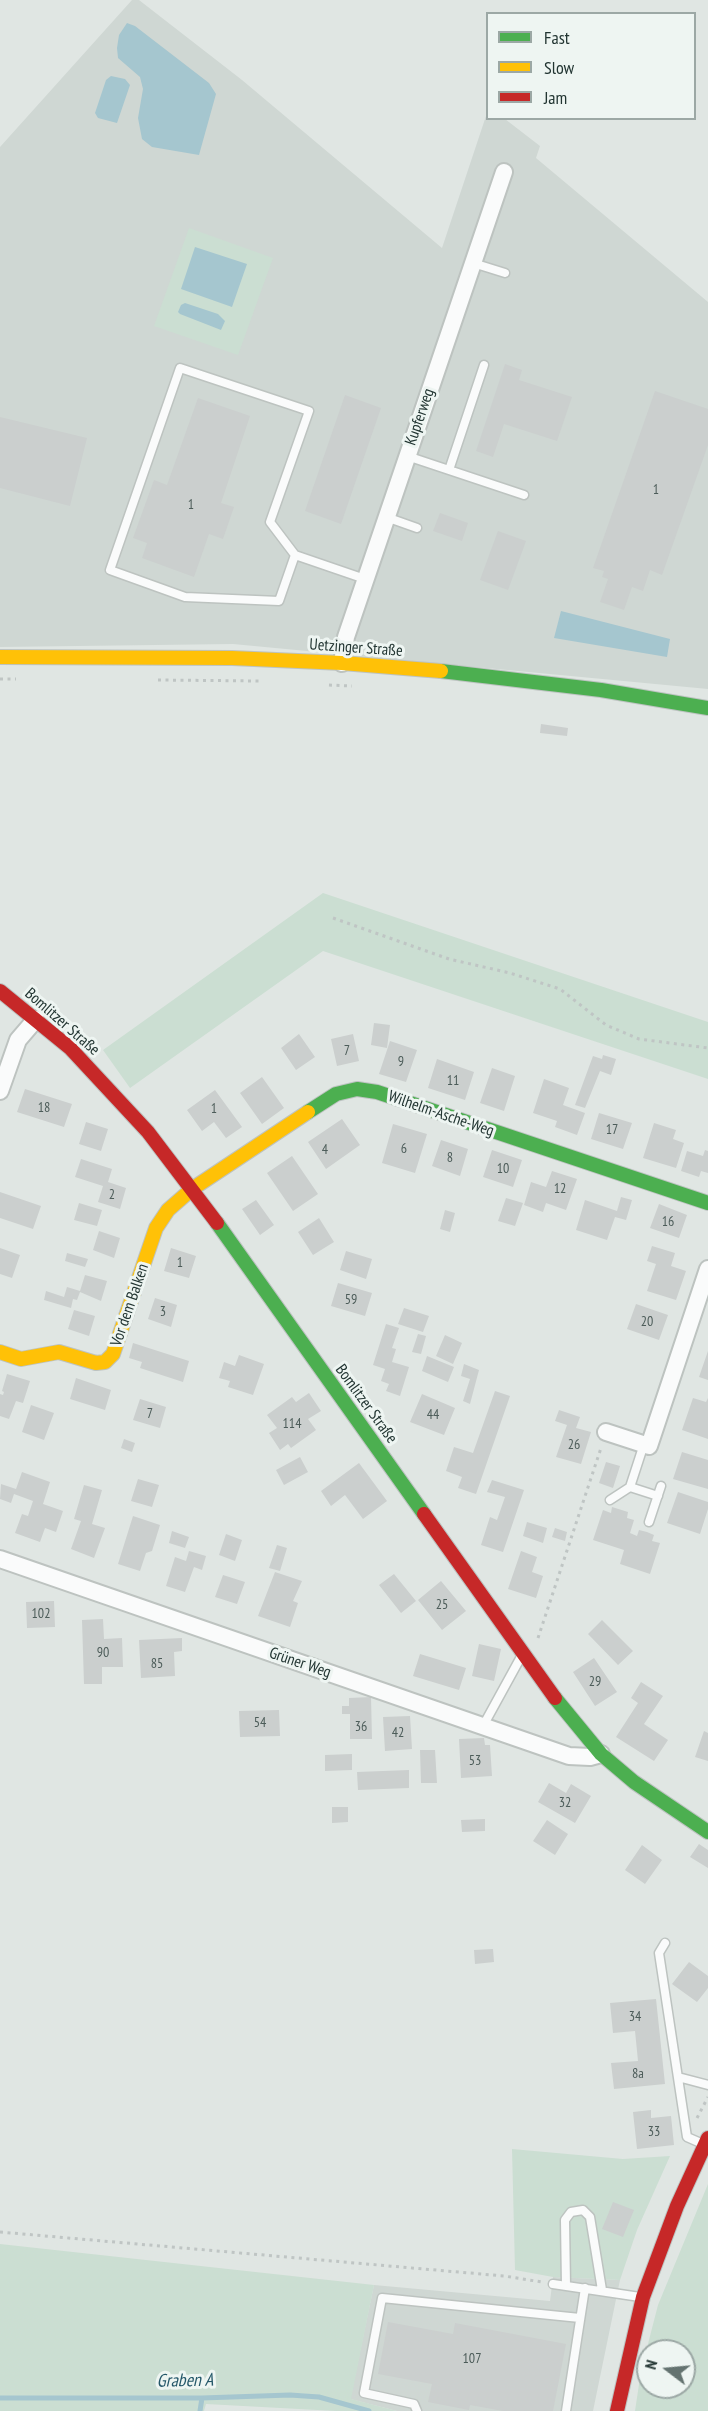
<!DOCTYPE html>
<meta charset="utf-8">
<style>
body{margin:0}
#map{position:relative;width:708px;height:2411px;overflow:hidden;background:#e0e6e3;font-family:"PT Sans Narrow",sans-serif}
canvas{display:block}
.legend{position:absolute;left:486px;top:12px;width:210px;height:108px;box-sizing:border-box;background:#eef5f2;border:2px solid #9ca8a5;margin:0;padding:8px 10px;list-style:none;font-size:18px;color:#223532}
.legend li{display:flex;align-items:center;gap:12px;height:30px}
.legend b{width:30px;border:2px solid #9ca8a5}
.north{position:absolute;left:636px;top:2339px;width:60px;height:60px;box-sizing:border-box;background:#eef5f2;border:2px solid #9ca8a5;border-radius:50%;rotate:286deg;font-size:16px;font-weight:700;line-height:24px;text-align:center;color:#223532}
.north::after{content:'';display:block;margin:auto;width:21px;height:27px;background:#647370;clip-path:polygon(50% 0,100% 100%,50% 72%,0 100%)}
</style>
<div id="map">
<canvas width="708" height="2411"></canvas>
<ul class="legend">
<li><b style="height:8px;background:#4caf50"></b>Fast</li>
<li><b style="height:8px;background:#ffc107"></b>Slow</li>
<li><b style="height:8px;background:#c62828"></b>Jam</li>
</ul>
<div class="north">N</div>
</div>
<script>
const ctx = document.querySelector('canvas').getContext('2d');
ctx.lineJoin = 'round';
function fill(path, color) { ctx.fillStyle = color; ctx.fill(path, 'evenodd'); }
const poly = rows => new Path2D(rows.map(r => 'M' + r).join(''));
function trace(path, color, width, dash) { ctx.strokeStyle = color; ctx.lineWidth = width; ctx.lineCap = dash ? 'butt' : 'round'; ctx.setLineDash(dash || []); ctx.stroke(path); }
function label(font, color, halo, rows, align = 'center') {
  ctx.font = font + ' "PT Sans Narrow",sans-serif'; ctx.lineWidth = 6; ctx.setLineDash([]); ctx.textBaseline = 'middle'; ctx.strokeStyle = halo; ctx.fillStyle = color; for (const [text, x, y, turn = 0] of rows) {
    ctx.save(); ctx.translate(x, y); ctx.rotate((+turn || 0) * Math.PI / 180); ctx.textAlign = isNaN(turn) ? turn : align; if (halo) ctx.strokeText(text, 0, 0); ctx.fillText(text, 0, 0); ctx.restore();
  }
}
fill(poly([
 [132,0,139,0,242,80,442,248,487,113,488,118,505,119,540,146,536,158,708,302,708,689,233,644,0,647,0,147],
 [553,2277,620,2280,593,2411,397,2411,350,2399,374,2285,550,2301]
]), '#cfd7d3');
fill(poly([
 [189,228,273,258,238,355,154,326],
 [323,893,708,1022,708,1079,323,951,130,1088,103,1050],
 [512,2149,623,2159,670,2156,637,2230,620,2280,553,2277,515,2270],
 [708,2184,708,2411,635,2411,641,2371,658,2305],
 [648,2351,684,2351,684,2387,648,2387],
 [0,2244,374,2285,351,2399,397,2411,336,2411,206,2404,204,2411,0,2411]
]), '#cbded2');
fill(poly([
 [127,23,135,26,209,83,216,94,199,155,152,147,142,139,138,118,143,89,140,77,118,58,117,48,119,35],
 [111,76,125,79,130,85,117,123,98,118,95,113,106,80],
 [195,247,247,264,232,307,181,289],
 [185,303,218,314,225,321,221,330,180,314,178,312,181,305],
 [561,611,670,639,667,657,554,638]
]), '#a5c6cf');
trace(poly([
 [0,2398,202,2398,290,2395,319,2397,369,2411],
 [200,2411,202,2398]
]), '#a5c6cf', 5);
fill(poly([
 [505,364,522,370,519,380,572,397,557,441,504,424,493,457,476,451],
 [655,391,708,409,708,445,662,575,650,570,643,591,632,587,624,610,600,602,608,579,602,577,604,571,593,568],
 [345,395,381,408,341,524,305,511],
 [198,398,250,416,221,503,234,507,223,539,209,534,194,577,142,558,147,543,133,538,154,480,167,485],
 [0,417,87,438,70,506,0,488],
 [440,513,468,523,462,541,433,531],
 [498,531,526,541,508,590,480,580],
 [541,724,568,728,567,736,540,733],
 [374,1023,390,1025,387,1048,371,1045],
 [299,1034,315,1057,296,1070,281,1048],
 [353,1034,359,1061,337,1066,331,1039],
 [390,1041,417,1050,406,1082,379,1074],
 [603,1055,616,1059,611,1075,600,1071,585,1108,575,1105,593,1056,602,1059],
 [437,1059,474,1072,465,1100,428,1088],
 [492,1068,515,1076,504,1111,480,1103],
 [262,1077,284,1108,262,1124,240,1093],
 [544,1079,569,1088,563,1105,585,1113,577,1135,555,1127,557,1121,533,1113],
 [25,1089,72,1104,64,1127,17,1112],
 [215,1090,242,1127,226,1138,214,1122,202,1131,187,1110],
 [599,1113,632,1123,623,1149,591,1139],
 [342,1119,360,1145,326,1169,308,1142],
 [86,1122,108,1129,101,1151,79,1144],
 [654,1123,676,1130,673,1139,684,1143,676,1168,643,1158],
 [393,1124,427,1134,415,1173,382,1163],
 [441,1140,468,1149,460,1176,432,1166],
 [492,1150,522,1160,513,1187,483,1177],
 [705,1150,708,1151,708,1173,701,1171,699,1177,681,1171,687,1151,703,1156],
 [292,1156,318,1194,293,1211,267,1173],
 [81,1159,112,1169,108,1182,126,1188,120,1209,98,1202,103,1186,75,1177],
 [552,1171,577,1179,566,1210,546,1203,543,1212,524,1205,531,1182,546,1187],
 [0,1192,41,1206,33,1229,0,1218],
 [621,1197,632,1200,626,1220,615,1217,607,1240,576,1230,585,1200,617,1211],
 [506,1198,523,1203,515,1226,498,1221],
 [256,1200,274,1225,260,1235,242,1209],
 [79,1203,102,1210,97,1226,74,1220],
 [659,1204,687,1215,679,1238,650,1228],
 [445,1210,455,1213,450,1232,440,1229],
 [319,1218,334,1242,313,1255,298,1232],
 [99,1231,120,1238,114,1258,93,1250],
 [652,1246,675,1253,671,1266,686,1271,676,1300,647,1291,656,1264,647,1261],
 [0,1248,20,1255,12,1278,0,1274],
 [171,1248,196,1256,189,1278,164,1271],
 [346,1251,372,1259,366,1279,340,1270],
 [67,1253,88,1259,85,1267,65,1261],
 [85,1275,107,1281,101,1301,80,1292,77,1300,73,1299,71,1308,44,1300,46,1291,64,1297,67,1287,80,1291],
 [338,1283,372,1293,365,1316,331,1306],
 [155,1298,177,1305,171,1327,148,1319],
 [636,1304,668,1315,659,1340,627,1329],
 [404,1308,429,1316,423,1332,398,1324],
 [74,1310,95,1316,89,1336,68,1329],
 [386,1324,399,1328,392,1348,396,1349,392,1362,409,1367,400,1396,386,1391,389,1384,381,1381,385,1369,373,1365],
 [418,1334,426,1336,421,1354,412,1352],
 [445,1335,462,1343,453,1364,436,1356],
 [133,1343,189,1361,183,1382,140,1368,142,1362,129,1358],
 [708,1351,708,1380,699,1377],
 [239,1355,264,1364,253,1395,228,1387,230,1381,219,1378,224,1362,235,1366],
 [427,1356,454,1367,448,1382,422,1371],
 [464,1364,479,1370,470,1404,463,1401,470,1379,461,1376],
 [7,1374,30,1381,23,1403,16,1401,9,1419,0,1416,0,1394,3,1395,4,1392,2,1391],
 [76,1378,111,1390,105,1410,70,1399],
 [495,1391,510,1396,476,1494,458,1488,462,1477,446,1471,454,1447,473,1453],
 [309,1393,321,1411,308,1419,316,1430,291,1448,288,1444,280,1450,269,1433,277,1428,267,1415,292,1397,296,1402],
 [422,1394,455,1408,444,1435,410,1422],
 [693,1398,706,1402,708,1398,708,1439,682,1430],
 [140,1399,166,1407,160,1428,133,1420],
 [31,1405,54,1413,44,1440,22,1432],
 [559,1410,580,1417,576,1428,591,1432,581,1464,556,1457,567,1425,555,1421],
 [124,1439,135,1443,132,1452,121,1448],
 [682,1452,708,1460,708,1489,673,1479],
 [300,1457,308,1472,284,1485,276,1470],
 [606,1462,620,1466,613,1488,599,1483],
 [359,1463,387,1501,363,1519,345,1495,331,1506,321,1491],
 [22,1472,50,1482,43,1504,63,1511,56,1532,45,1528,40,1542,15,1533,22,1514,28,1516,33,1501,14,1494,11,1503,0,1499,1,1484,16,1489],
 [138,1479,159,1485,152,1507,131,1501],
 [492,1480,524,1490,503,1552,481,1545,490,1517,497,1520,505,1497,487,1492],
 [84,1485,102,1490,92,1524,105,1528,94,1558,71,1549,81,1521,74,1519],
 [678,1492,708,1502,708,1509,700,1534,667,1523],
 [612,1507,628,1512,627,1518,634,1520,630,1533,637,1536,639,1530,647,1532,654,1535,652,1541,660,1543,650,1574,620,1564,624,1550,593,1540,603,1510,611,1513],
 [133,1516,160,1525,152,1551,146,1553,140,1571,118,1564],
 [527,1522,547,1528,543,1543,523,1536],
 [555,1528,567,1532,565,1541,552,1537],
 [172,1531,189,1537,185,1548,169,1543],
 [226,1534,242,1540,235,1561,219,1555],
 [277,1545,287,1548,280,1571,269,1568],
 [189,1551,206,1556,202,1570,194,1567,185,1592,166,1586,175,1557,186,1561],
 [521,1551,537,1557,532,1572,543,1576,536,1598,508,1589],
 [275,1572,302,1581,293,1601,298,1603,290,1627,258,1616],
 [394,1574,416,1601,401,1613,379,1585],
 [223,1575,245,1582,237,1604,215,1597],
 [441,1581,466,1611,442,1630,418,1600],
 [54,1601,55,1627,27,1628,26,1602],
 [103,1619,104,1639,122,1638,123,1667,102,1667,102,1684,84,1684,82,1620],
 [602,1620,633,1651,618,1665,588,1634],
 [182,1638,182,1651,174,1652,175,1676,141,1678,139,1640],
 [479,1644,501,1649,494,1681,472,1676],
 [420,1654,466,1668,459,1690,413,1676],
 [594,1658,617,1692,595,1706,573,1672],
 [641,1682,663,1696,644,1724,668,1740,654,1761,616,1737,638,1703,631,1698],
 [371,1697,372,1739,350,1739,350,1714,342,1714,342,1706,349,1706,349,1698],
 [279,1710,280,1736,240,1737,239,1711],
 [410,1716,412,1749,385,1751,383,1717],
 [704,1731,708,1733,708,1761,695,1757],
 [484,1738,485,1745,490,1745,492,1776,461,1778,459,1739],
 [420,1750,435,1750,437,1783,421,1783],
 [352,1754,352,1770,325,1771,325,1755],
 [409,1770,409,1788,358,1790,357,1772],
 [549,1783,566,1793,571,1784,591,1796,575,1823,538,1802],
 [332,1807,348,1807,348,1822,332,1823],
 [485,1819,485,1831,462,1832,461,1820],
 [547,1820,568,1834,555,1855,533,1841],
 [699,1844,708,1850,708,1868,690,1857],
 [642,1845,662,1860,645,1884,625,1870],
 [493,1949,494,1962,475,1964,474,1950],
 [689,1962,708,1976,708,1988,697,2002,672,1984],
 [656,1999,665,2084,614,2089,611,2063,638,2061,635,2031,613,2033,610,2003],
 [651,2110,651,2118,671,2116,674,2145,637,2149,633,2112],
 [613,2202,634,2210,623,2237,602,2229],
 [388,2322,453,2334,455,2323,566,2344,553,2411,503,2411,470,2405,469,2410,428,2402,432,2384,378,2374]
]), '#cbcfce');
const lane = poly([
 [473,263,505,273],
 [407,456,524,495],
 [449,470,484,365],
 [386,517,417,528],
 [295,555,270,522,309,411,180,368,110,570,185,597,279,601,295,555,365,579],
 [644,1444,630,1487,658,1496],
 [610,1500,630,1487],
 [649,1522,661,1486],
 [483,1726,522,1655],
 [665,1943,659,1953,687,2137,703,2144],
 [678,2077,708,2085],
 [553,2284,640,2297],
 [566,2286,565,2220,571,2212,583,2210,590,2217,602,2290],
 [417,2411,414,2404,364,2393,382,2298,580,2318],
 [566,2411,585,2288]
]);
const street = poly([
 [342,663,346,637,504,172],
 [0,1091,18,1040,36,1019],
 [606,1432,649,1446,708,1269],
 [0,1559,569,1756,590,1757,601,1754]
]);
const fast = poly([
 [441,671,601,690,708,708],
 [308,1112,336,1094,357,1089,377,1092,708,1203],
 [217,1223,424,1514],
 [555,1698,601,1754,634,1782,708,1832]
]);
const slow = poly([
 [0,657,232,658,342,663,441,671],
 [0,1352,21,1359,59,1352,96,1363,105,1362,113,1354,156,1228,168,1210,192,1189,308,1112]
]);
const jam = poly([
 [0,991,70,1048,148,1132,217,1223],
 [424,1514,555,1698],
 [617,2411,643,2297,677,2206,708,2138]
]);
trace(lane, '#bdc3c0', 11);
trace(street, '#bdc3c0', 20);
trace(fast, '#bdc3c1', 16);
trace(slow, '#bdc3c1', 16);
trace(jam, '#bdc3c1', 16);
trace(poly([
 [0,679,16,679],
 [158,680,259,681],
 [329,685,352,686],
 [333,918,449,959,510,973,560,989,606,1025,639,1039,708,1048],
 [538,1638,601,1448],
 [697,2118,708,2097],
 [0,2232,504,2276,542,2282]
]), '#bfc5c4', 3, [3, 4.5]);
trace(lane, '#fafbfb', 8);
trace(street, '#fafbfb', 16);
trace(fast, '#4caf50', 14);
trace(slow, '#ffc107', 14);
trace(jam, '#c62828', 14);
label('14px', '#4c5c59', null, [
 ["1",656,490],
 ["1",191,505],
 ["7",347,1051],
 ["9",401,1062],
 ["11",453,1081],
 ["18",44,1108],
 ["1",214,1109],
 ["17",612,1130],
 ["6",404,1149],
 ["4",325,1150],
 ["8",450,1158],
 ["10",503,1169],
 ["12",560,1189],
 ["2",112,1195],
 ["16",668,1222],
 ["1",180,1263],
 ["59",351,1300],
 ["3",163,1312],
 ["20",647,1322],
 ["7",150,1414],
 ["44",433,1415],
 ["114",292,1424],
 ["26",574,1445],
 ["25",442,1605],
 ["102",41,1614],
 ["90",103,1653],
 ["85",157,1664],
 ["29",595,1682],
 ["54",260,1723],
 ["36",361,1727],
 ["42",398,1733],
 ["53",475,1761],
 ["32",565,1803],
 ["34",635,2017],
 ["8a",638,2074],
 ["33",654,2132],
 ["107",472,2359]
]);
label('16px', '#223532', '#eef5f2', [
 ["Kupferweg",420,417,-71],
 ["Uetzinger Straße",356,648,4],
 ["Bomlitzer Straße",62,1022,41],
 ["Wilhelm-Asche-Weg",441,1114,19],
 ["Vor dem Balken",130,1305,-71],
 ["Bomlitzer Straße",366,1404,54],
 ["Grüner Weg",300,1663,19]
]);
label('italic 18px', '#245769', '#eef5f2', [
 ["Graben A",185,2381,-1]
]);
</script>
